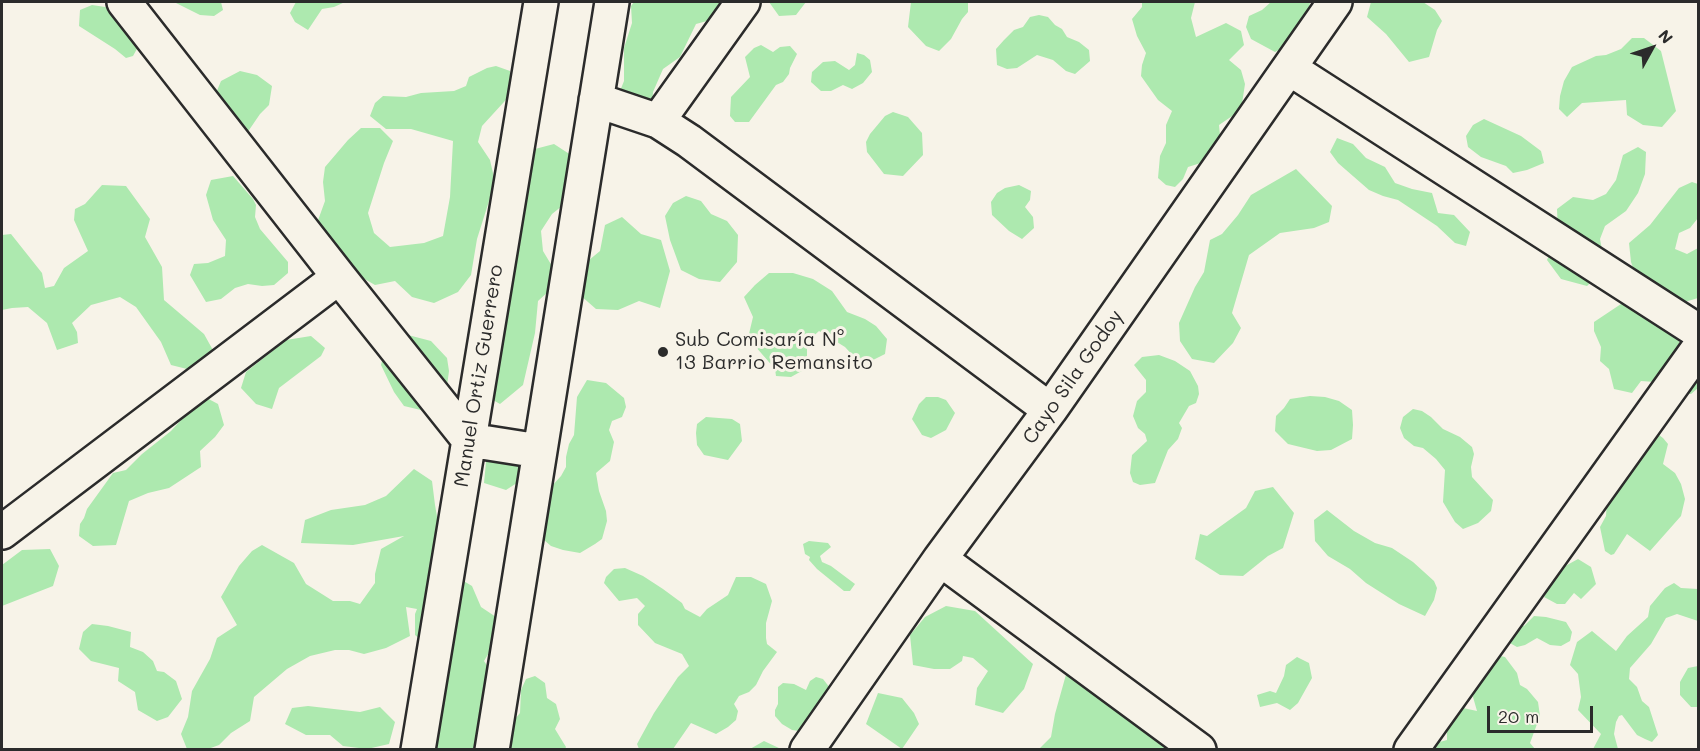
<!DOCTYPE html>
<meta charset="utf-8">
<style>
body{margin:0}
#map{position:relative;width:1700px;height:751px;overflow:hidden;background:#f7f3e8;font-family:Mali,sans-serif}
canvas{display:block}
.frame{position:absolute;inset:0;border:3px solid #2b2b2b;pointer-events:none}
.north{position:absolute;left:1622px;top:18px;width:60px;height:60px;-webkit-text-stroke:4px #f7f3e8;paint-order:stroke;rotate:50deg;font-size:16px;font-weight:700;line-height:24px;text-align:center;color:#2b2b2b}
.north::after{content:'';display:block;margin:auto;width:21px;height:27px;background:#2b2b2b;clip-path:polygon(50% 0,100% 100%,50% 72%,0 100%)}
.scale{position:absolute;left:1487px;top:706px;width:106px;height:27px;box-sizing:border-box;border:3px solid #2b2b2b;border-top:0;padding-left:8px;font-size:18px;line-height:21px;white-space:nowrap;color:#2b2b2b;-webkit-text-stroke:4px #f7f3e8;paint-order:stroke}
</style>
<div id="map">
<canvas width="1700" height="751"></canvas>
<div class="frame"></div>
<div class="north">N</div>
<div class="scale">20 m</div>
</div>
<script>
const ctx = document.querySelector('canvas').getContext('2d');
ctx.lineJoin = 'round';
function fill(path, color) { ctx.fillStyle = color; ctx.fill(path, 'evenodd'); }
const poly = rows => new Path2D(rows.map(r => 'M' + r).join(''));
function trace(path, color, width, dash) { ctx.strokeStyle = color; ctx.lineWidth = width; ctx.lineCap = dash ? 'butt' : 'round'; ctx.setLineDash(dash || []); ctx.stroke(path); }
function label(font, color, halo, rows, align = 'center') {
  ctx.font = font + ' Mali,sans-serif'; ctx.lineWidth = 6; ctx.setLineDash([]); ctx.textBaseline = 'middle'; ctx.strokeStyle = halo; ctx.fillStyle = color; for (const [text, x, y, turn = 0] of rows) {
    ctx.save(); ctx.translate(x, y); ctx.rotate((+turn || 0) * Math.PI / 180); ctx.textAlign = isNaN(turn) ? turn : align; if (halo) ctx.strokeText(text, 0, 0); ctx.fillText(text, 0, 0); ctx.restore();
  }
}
fill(poly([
 [174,2,221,2,223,10,214,16,200,15],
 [296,2,345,2,334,7,322,9,308,30,295,22,290,13],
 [634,2,729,2,718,18,696,24,680,57,663,69,653,92,652,106,616,101,624,81,624,48,632,23,631,6],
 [769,2,806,2,796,15,779,16],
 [911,2,968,2,968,12,962,19,951,39,939,51,926,46,908,27],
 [1142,2,1195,2,1191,18,1196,37,1226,23,1241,31,1244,45,1229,60,1241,70,1245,84,1241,110,1219,125,1221,146,1207,161,1188,167,1183,179,1175,187,1166,185,1158,178,1160,156,1166,143,1166,125,1172,111,1158,100,1141,76,1142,65,1146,53,1137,36,1132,19,1142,7],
 [1271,2,1310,2,1308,19,1294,42,1275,52,1251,39,1246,27,1249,16,1262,10],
 [1371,2,1423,2,1435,10,1442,21,1437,30,1429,57,1409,62,1386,34,1367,17],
 [92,5,112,8,138,47,133,56,126,58,115,49,79,26,80,10],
 [1039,15,1048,17,1055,25,1062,29,1067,37,1079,42,1089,50,1090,61,1075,74,1066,71,1053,60,1037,55,1017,68,1007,69,997,65,996,49,1004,40,1014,30,1023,27,1030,17],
 [1632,38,1644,38,1661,51,1676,111,1662,127,1643,125,1627,115,1626,100,1582,103,1567,117,1559,109,1560,96,1564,81,1572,67,1596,56,1606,55,1621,49],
 [761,45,773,52,780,47,790,46,797,54,790,68,789,74,783,82,776,85,749,122,735,122,730,116,731,97,750,77,745,57,754,48],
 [857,53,864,55,870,60,872,72,863,83,852,89,843,85,831,91,821,91,811,82,812,72,823,62,835,61,849,70,855,65],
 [496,66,510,71,514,91,482,126,478,142,490,160,495,182,477,239,471,275,458,292,434,303,412,297,395,281,375,285,335,262,317,223,325,201,323,182,325,167,348,140,361,128,380,128,393,141,384,163,368,213,374,233,390,247,424,243,443,236,450,197,453,141,411,129,386,129,370,116,375,103,383,96,406,97,421,93,454,91,466,86,469,77,487,68],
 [240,71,257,75,272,86,269,105,260,114,245,136,212,103,221,81],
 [893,112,908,117,922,133,923,155,903,176,884,174,867,152,866,142,870,134,885,116],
 [1484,119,1521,136,1541,151,1544,163,1527,170,1513,173,1506,166,1481,157,1468,147,1466,136,1473,125],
 [1337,138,1353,144,1366,158,1385,167,1395,183,1412,189,1432,193,1438,213,1454,215,1470,232,1466,246,1455,243,1437,226,1398,200,1383,196,1369,190,1338,163,1330,152],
 [554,144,574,157,567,202,552,214,541,231,543,251,555,271,550,290,538,301,535,333,523,385,500,404,477,391,505,289,513,279,517,235,524,214,528,188,523,166,535,149],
 [1638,147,1646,152,1645,174,1638,193,1626,211,1605,226,1600,239,1603,255,1597,276,1587,286,1561,279,1547,260,1558,233,1557,209,1573,197,1593,200,1606,194,1616,180,1623,155],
 [1296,169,1332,206,1329,222,1314,228,1280,233,1249,255,1232,313,1241,328,1233,343,1214,363,1192,359,1180,341,1179,323,1195,287,1204,272,1210,240,1222,234,1238,215,1251,195],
 [233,176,253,199,256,205,255,217,260,229,288,262,288,273,274,285,262,286,248,284,235,288,221,299,206,302,190,275,194,264,208,263,225,256,226,240,213,220,206,195,211,180],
 [1692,182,1698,184,1698,218,1690,228,1679,233,1675,249,1687,254,1698,248,1698,298,1678,304,1636,276,1631,262,1629,243,1650,225,1679,188],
 [102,185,126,186,150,219,145,237,162,267,164,300,204,334,214,352,195,371,171,365,161,342,136,307,120,297,91,305,72,323,77,332,78,343,57,350,47,323,28,307,12,308,2,310,2,235,11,234,42,273,45,288,54,286,64,268,88,251,74,220,75,209,85,204],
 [1019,185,1031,191,1030,200,1025,207,1033,217,1034,228,1022,239,1009,231,992,215,991,202,997,193,1005,188],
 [686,196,701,201,711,214,727,221,738,235,737,262,720,282,699,279,681,270,670,240,665,216,673,203],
 [622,217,641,234,661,240,670,271,660,308,639,301,618,310,596,309,572,288,577,270,600,251,605,225],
 [769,273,793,273,813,279,832,291,847,312,865,319,876,326,887,339,885,354,871,361,857,360,845,347,819,331,807,342,807,368,791,377,776,376,775,369,748,338,753,317,744,297,755,285],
 [1630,298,1679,334,1679,350,1698,356,1698,388,1691,394,1681,393,1655,382,1641,381,1632,393,1614,389,1609,369,1600,361,1601,347,1594,331,1594,322],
 [408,335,431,341,447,358,449,371,446,393,425,411,404,406,394,392,381,365,386,344],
 [311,336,325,348,321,356,279,388,272,409,256,404,241,388,246,372,286,340],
 [1159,355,1175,361,1190,371,1198,386,1199,394,1196,403,1189,406,1179,423,1182,428,1178,439,1168,450,1155,483,1140,485,1133,482,1130,473,1132,455,1147,441,1145,434,1138,428,1133,416,1137,401,1146,392,1146,380,1134,365,1142,357],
 [587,380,606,383,624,398,626,407,622,417,612,421,609,430,614,442,610,461,596,473,599,491,606,511,607,521,602,539,595,544,580,553,563,550,551,546,544,540,538,518,540,499,561,476,566,467,566,457,569,444,574,435,577,397],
 [203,396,218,404,224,425,215,437,200,451,201,467,169,488,148,493,129,501,116,545,93,546,79,536,80,524,84,518,87,509,113,473,126,470,142,454,171,431],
 [1310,396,1325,397,1339,401,1352,410,1353,425,1352,439,1331,450,1317,451,1288,444,1275,431,1276,416,1284,408,1290,399],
 [926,397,938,397,946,400,955,413,946,430,931,438,922,435,912,419,919,404],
 [1413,409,1422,411,1431,417,1443,429,1460,437,1472,447,1474,454,1471,467,1472,477,1493,500,1491,511,1478,523,1463,529,1455,522,1443,502,1445,470,1436,459,1423,448,1414,446,1404,438,1400,428,1403,417],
 [706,417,732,419,740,424,742,441,728,460,704,455,697,445,696,433,697,424],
 [1655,432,1663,438,1668,444,1663,464,1675,473,1681,484,1685,499,1681,516,1650,551,1627,534,1614,554,1611,555,1605,551,1600,527,1606,516,1607,500],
 [503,445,524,463,523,479,506,490,484,483,486,462],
 [414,469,432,481,435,505,445,563,462,580,472,586,481,607,505,623,499,636,484,661,492,673,484,749,437,749,434,651,415,635,415,614,417,609,406,607,410,636,386,648,364,654,349,650,335,650,310,656,287,669,254,697,250,721,231,733,219,745,208,749,187,749,181,734,188,717,192,691,210,659,217,638,237,625,221,597,239,566,252,551,262,545,294,563,306,584,333,601,350,601,360,604,375,583,375,574,381,549,404,536,353,545,301,543,305,520,331,510,365,505,386,496],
 [1273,487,1294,513,1283,548,1268,556,1243,576,1220,575,1195,559,1200,534,1207,536,1246,508,1255,491],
 [1327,510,1354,531,1375,543,1392,548,1413,562,1434,581,1437,588,1434,600,1425,616,1399,604,1366,583,1350,569,1328,556,1315,541,1314,520],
 [809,541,828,543,831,547,820,556,822,562,831,566,855,584,850,591,844,591,817,569,809,560,810,557,805,554,803,544],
 [50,549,59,566,53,586,2,606,2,565,22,550],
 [1578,559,1591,567,1596,584,1581,599,1574,593,1565,604,1557,604,1544,597,1558,570],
 [625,568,643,576,663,589,682,603,685,609,700,617,707,609,728,595,736,577,751,577,766,584,772,601,766,623,766,638,767,644,777,652,763,671,756,685,749,692,739,696,734,704,738,711,736,720,728,727,716,734,691,723,673,749,639,749,637,744,654,713,678,677,689,666,682,654,655,643,638,625,638,614,645,606,637,598,619,601,604,583,606,577,614,569],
 [1674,583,1681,588,1698,589,1698,621,1677,614,1666,618,1651,644,1630,668,1629,679,1637,687,1642,701,1649,707,1658,735,1652,742,1645,739,1637,735,1622,715,1619,716,1616,722,1614,734,1618,749,1593,749,1601,734,1578,710,1581,697,1578,674,1570,665,1577,642,1592,631,1616,651,1627,636,1648,617,1650,606,1665,588],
 [946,606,975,611,1033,664,1024,689,1003,713,975,705,977,688,988,671,973,658,963,656,962,661,950,669,934,669,913,665,910,635,925,617],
 [1534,616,1546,617,1566,622,1572,632,1570,641,1561,646,1550,645,1537,638,1525,645,1517,647,1508,642,1514,623,1524,626],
 [92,624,108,626,131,632,130,647,143,652,153,661,157,671,164,672,176,681,182,699,168,717,157,721,138,710,135,692,118,681,119,668,91,661,79,649,83,632],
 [1491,654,1505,657,1517,673,1520,685,1527,689,1538,702,1540,716,1530,743,1535,749,1425,750,1436,743,1447,740,1447,721,1454,706,1477,711,1473,697,1478,673],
 [1297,657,1309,663,1312,678,1298,703,1290,710,1277,703,1260,707,1257,695,1270,691,1276,693,1284,676,1286,665],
 [1698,666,1698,707,1691,707,1680,695,1680,682,1688,668],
 [1067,671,1175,750,1038,750,1051,737,1055,714],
 [535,676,545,683,547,698,556,704,560,719,555,729,566,747,565,749,506,749,503,744,515,719,520,713,521,690,526,679],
 [816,677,823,679,830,688,812,733,792,730,782,724,775,716,775,710,778,704,778,687,783,683,794,684,806,690,810,681],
 [878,693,902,698,914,713,919,724,902,749,866,724],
 [308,706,360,712,380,707,395,722,389,744,367,749,343,746,330,735,306,735,285,724,292,708],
 [764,741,781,749,782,749,750,749]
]), '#ade9af');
const minor = poly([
 [124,2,339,277,469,440,539,451],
 [1289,68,1698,331],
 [596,100,658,121,689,141,1050,410],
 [658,121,743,2],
 [2,532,339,277],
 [940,559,1199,750],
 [418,750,541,2],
 [492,750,612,2],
 [807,750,940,559,1050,410,1335,2],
 [1411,750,1698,349]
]);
trace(minor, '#2b2b2b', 38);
trace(minor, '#f7f3e8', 33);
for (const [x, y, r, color] of [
 [663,352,6,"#2b2b2b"]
]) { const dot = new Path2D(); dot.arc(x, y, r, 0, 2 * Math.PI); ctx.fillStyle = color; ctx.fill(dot); trace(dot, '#f7f3e8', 2); }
label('20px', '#2b2b2b', '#f7f3e8', [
 ["Sub Comisaría N°",675,340],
 ["13 Barrio Remansito",675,363]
], 'left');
label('20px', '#2b2b2b', '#f7f3e8', [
 ["Manuel Ortiz Guerrero",479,376,-81],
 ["Cayo Sila Godoy",1073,377,-55]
]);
</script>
